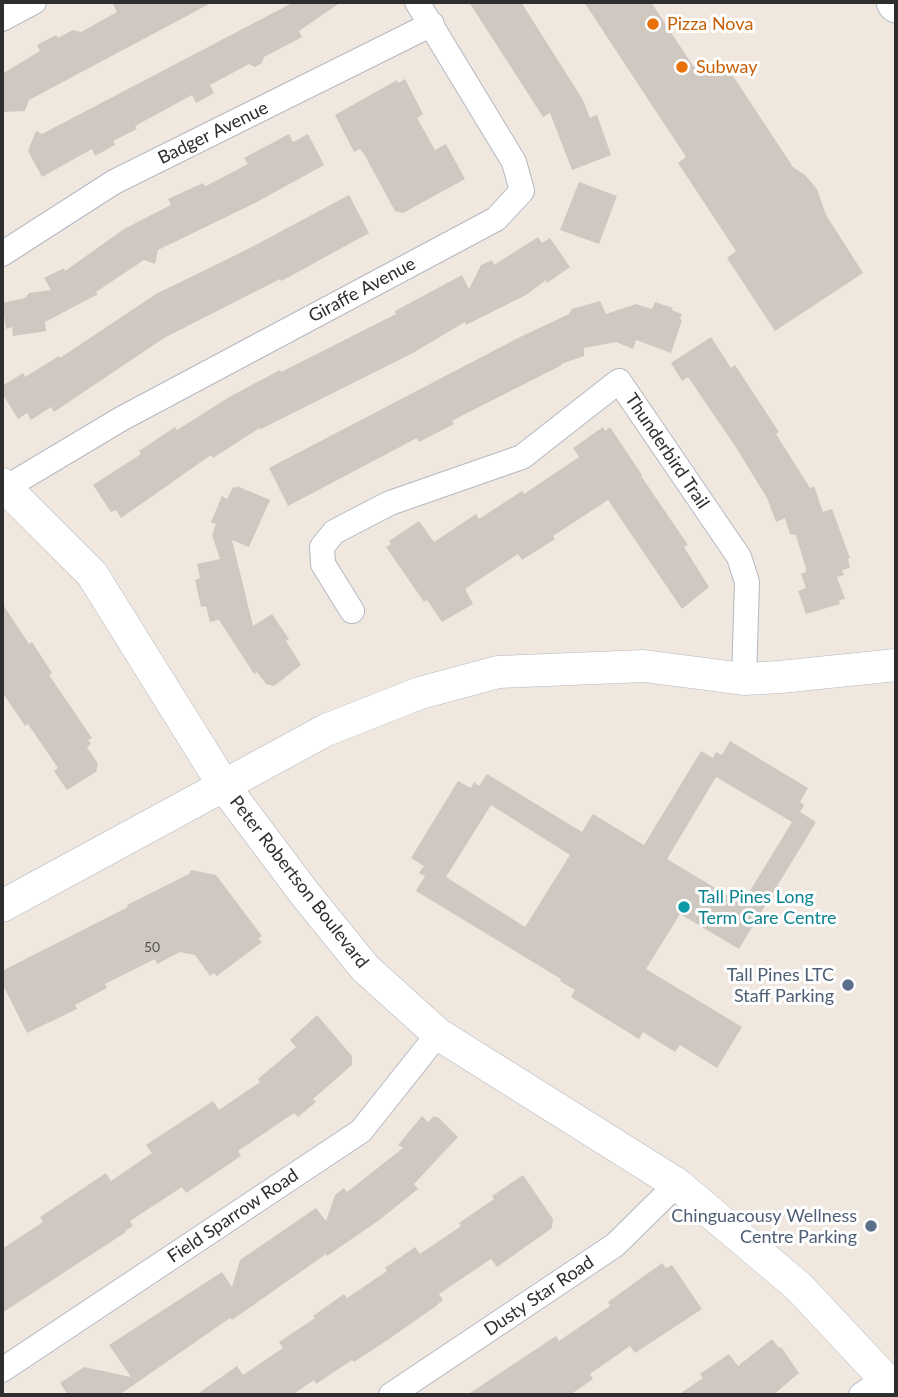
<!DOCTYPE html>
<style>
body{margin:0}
#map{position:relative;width:898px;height:1397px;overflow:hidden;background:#f0e7df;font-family:Lato,sans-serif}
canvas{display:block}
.frame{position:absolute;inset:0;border:4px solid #2e2e2e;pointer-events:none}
</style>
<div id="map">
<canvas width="898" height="1397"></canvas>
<div class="frame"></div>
</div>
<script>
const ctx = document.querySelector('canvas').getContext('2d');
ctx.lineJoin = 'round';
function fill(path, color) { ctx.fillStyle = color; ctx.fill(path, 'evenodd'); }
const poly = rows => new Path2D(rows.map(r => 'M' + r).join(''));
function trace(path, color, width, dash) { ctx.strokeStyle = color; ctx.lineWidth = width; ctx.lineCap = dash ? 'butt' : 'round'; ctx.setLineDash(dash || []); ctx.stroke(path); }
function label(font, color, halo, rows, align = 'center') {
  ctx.font = font + ' Lato,sans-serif'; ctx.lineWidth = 6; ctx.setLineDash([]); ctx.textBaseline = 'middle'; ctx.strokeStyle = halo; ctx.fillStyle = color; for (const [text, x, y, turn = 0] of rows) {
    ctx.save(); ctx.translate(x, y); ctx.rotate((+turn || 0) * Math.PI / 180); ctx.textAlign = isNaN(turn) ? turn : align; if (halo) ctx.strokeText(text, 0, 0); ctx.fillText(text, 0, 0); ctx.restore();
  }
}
fill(poly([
 [112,2,213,2,29,100,25,111,2,112,2,74,40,51,37,45,56,35,58,38,73,30,81,32,117,12],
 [294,2,341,2,299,31,302,37,264,57,262,63,255,67,249,64,210,85,214,93,196,103,192,95,135,126,137,129,113,141,115,145,95,156,92,149,42,177,28,151,36,131,42,134],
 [469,2,521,2,583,100,590,118,597,115,611,155,572,170,550,113,543,117],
 [584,2,651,2,693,66,731,73,793,167,805,175,817,189,826,215,863,273,775,331,727,258,736,251,678,163,686,157],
 [405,79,423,114,417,118,435,150,446,144,465,179,403,213,395,211,364,154,360,149,354,152,335,115,397,80,398,83],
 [289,134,293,142,308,134,324,165,255,203,158,250,155,264,144,260,96,292,98,294,45,322,46,331,13,336,12,327,6,329,2,303,25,298,29,293,51,290,44,278,64,268,65,271,124,229,171,205,168,199,203,183,205,186,208,185,248,164,244,158],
 [579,182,617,196,599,244,560,230],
 [349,195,369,233,298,272,281,281,280,279,164,338,54,412,51,407,31,420,27,413,18,419,2,393,2,386,23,373,25,377,59,356,60,358,156,294,248,249],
 [538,237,542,243,550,238,570,267,547,283,546,280,526,295,466,325,465,322,411,354,259,430,261,427,213,458,211,455,121,518,116,510,111,512,93,485,141,454,139,451,175,427,177,430,231,396,263,379,280,370,281,372,396,314,395,311,462,275,469,289,481,265,492,260,494,265],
 [600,301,606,314,636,304,652,309,655,302,673,308,672,310,682,314,680,319,682,320,671,353,636,340,633,349,616,342,584,348,584,356,561,364,562,365,467,413,452,421,454,424,419,442,417,438,288,506,269,468,520,337,569,314,572,309],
 [711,337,731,368,735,365,779,432,776,434,810,488,814,486,823,512,832,509,850,558,848,559,850,568,842,570,844,575,837,577,845,599,839,600,840,604,806,614,798,591,806,588,801,574,806,572,806,569,796,535,790,534,785,518,776,522,767,498,735,446,688,377,682,381,671,363],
 [603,427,605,431,610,427,642,475,641,476,688,545,684,547,709,587,682,609,608,500,553,536,555,539,522,560,518,554,465,589,473,604,442,622,427,600,424,602,386,547,391,544,389,541,419,521,434,542,476,514,479,519,522,491,524,494,579,457,573,448],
 [237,486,270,500,249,547,232,540,253,626,272,614,289,639,286,641,301,665,274,686,266,684,257,672,254,674,219,620,210,622,206,606,201,607,195,580,200,578,197,564,220,559,212,535,216,524,211,522,222,496,227,499,233,487,236,488],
 [2,603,29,644,32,642,52,673,49,675,92,738,88,740,91,744,87,747,98,764,96,772,67,790,54,771,58,768,28,724,25,726,2,692],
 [730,741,808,788,800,802,804,805,800,812,816,822,739,949,680,914,646,969,742,1027,717,1068,680,1045,675,1052,643,1032,639,1039,571,997,575,990,560,981,561,979,416,891,425,876,419,873,424,866,411,858,458,781,471,788,474,782,479,786,487,774,582,832,593,814,644,845,701,751,713,758,716,752,722,755],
 [716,777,792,822,742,904,667,859],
 [491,805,570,855,525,927,446,877],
 [191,870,216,875,262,936,258,939,262,942,217,976,214,973,210,976,195,955,180,952,157,964,155,959,105,984,107,988,75,1005,77,1009,27,1033,2,983,2,971,128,907,127,905,189,874],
 [317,1015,352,1056,352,1065,313,1099,316,1102,298,1117,294,1113,238,1151,241,1156,186,1193,182,1187,130,1221,133,1226,125,1231,126,1232,2,1313,2,1249,43,1222,40,1217,106,1173,111,1181,152,1153,146,1145,213,1101,219,1110,260,1082,258,1079,296,1047,290,1040],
 [422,1116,428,1122,434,1116,439,1118,458,1137,414,1184,418,1189,378,1221,327,1256,326,1254,232,1320,230,1318,119,1395,68,1395,60,1383,84,1367,131,1377,109,1345,222,1272,232,1287,240,1260,316,1208,326,1221,335,1195,344,1188,347,1192,403,1148,398,1145],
 [523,1175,553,1219,552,1228,497,1267,491,1259,439,1294,443,1300,436,1306,389,1339,354,1362,352,1360,316,1384,314,1380,292,1395,196,1395,237,1366,243,1375,283,1348,279,1342,315,1318,313,1316,344,1294,347,1298,387,1271,385,1268,415,1247,420,1254,461,1226,459,1223,494,1199,492,1196],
 [662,1263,666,1268,672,1265,702,1309,635,1353,630,1346,590,1374,593,1379,570,1395,467,1395,556,1336,559,1341,610,1306,608,1302],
 [772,1339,779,1348,781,1347,799,1373,773,1395,678,1395,703,1378,700,1374,729,1354,738,1366]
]), '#cfc8c0');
const minor = poly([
 [2,19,34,2],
 [2,254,114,182,432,24],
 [2,490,121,419,496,219,522,191,514,162,417,2],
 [352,611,323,564,322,547,334,532,390,503,522,457,619,381,739,557,747,582,744,679],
 [2,1370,361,1131,438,1034],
 [391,1395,615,1245,677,1184],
 [861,1395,885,1379]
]);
const tertiary = poly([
 [2,484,92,574,224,786,305,894,365,968,438,1034,677,1184,799,1287,885,1379,896,1395],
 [2,906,326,730,420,693,498,672,644,666,744,679,780,677,896,665]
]);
const secondary = poly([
 [894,2,896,5]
]);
trace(minor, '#b3b8c2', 26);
trace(tertiary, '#b3b8c2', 33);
trace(secondary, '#b3b8c2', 37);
trace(minor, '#fff', 24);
trace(tertiary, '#fff', 32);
trace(secondary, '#fff', 35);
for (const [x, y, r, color] of [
 [653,24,7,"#e8710a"],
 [682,67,7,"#e8710a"],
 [684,907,7,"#0f9aa8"],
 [848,985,7,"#5c6f8a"],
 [871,1226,7,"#5c6f8a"]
]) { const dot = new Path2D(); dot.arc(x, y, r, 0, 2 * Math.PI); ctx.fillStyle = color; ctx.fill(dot); trace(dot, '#fff', 2.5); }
label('14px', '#565452', null, [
 ["50",152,947]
]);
label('18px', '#c56008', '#fff', [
 ["Pizza Nova",667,24],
 ["Subway",696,67]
], 'left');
label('18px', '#2e2e2e', '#fff', [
 ["Badger Avenue",213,133,-26],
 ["Giraffe Avenue",362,290,-28],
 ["Thunderbird Trail",667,451,56],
 ["Peter Robertson Boulevard",299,882,52],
 ["Field Sparrow Road",233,1216,-34],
 ["Dusty Star Road",539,1296,-34]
]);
label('18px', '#0d838f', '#fff', [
 ["Tall Pines Long",698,897],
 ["Term Care Centre",698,918]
], 'left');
label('18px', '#4e5e75', '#fff', [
 ["Tall Pines LTC",834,975],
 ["Staff Parking",834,996],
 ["Chinguacousy Wellness",857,1216],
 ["Centre Parking",857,1237]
], 'right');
</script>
